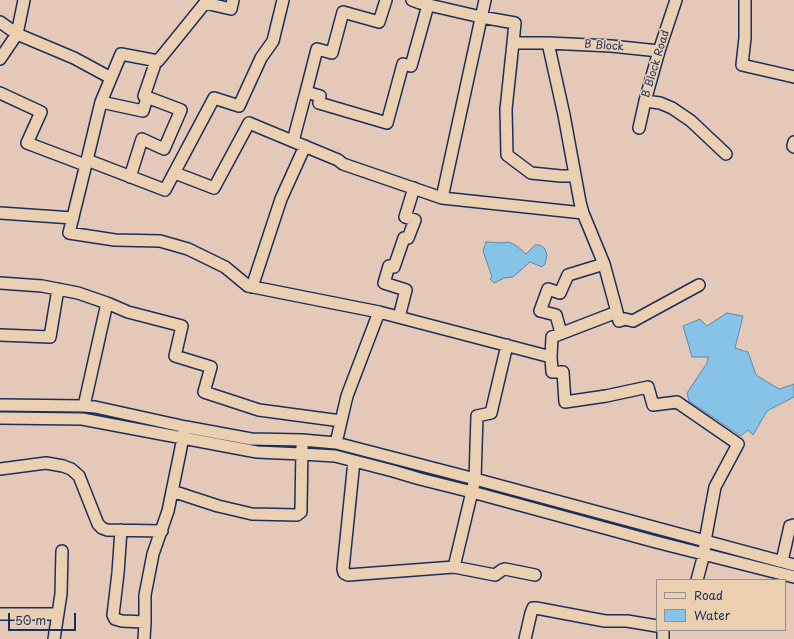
<!DOCTYPE html>
<style>
body{margin:0}
#map{position:relative;width:794px;height:639px;overflow:hidden;background:#e5c9b8;font-family:"Playpen Sans",sans-serif}
canvas{display:block}
.legend{position:absolute;left:656px;top:579px;width:130px;height:52px;box-sizing:border-box;background:#ead0b1;border:1px solid #979090;margin:0;padding:5px 7px;list-style:none;font-size:12px;color:#1b2f5e}
.legend li{display:flex;align-items:center;gap:8px;height:20px}
.legend b{width:20px;border:1px solid #979090}
.scale{position:absolute;left:8px;top:613px;width:68px;height:18px;box-sizing:border-box;border:2px solid #1b2f5e;border-top:0;padding-left:5px;font-size:12px;line-height:14px;white-space:nowrap;color:#1b2f5e;-webkit-text-stroke:3px #ead0b1;paint-order:stroke}
</style>
<div id="map">
<canvas width="794" height="639"></canvas>
<ul class="legend">
<li><b style="height:5px;background:#ead0b1"></b>Road</li>
<li><b style="height:11px;background:#87c3e6"></b>Water</li>
</ul>
<div class="scale">50 m</div>
</div>
<script>
const ctx = document.querySelector('canvas').getContext('2d');
ctx.lineJoin = 'round';
function fill(path, color) { ctx.fillStyle = color; ctx.fill(path, 'evenodd'); }
const poly = rows => new Path2D(rows.map(r => 'M' + r).join(''));
function trace(path, color, width, dash) { ctx.strokeStyle = color; ctx.lineWidth = width; ctx.lineCap = dash ? 'butt' : 'round'; ctx.setLineDash(dash || []); ctx.stroke(path); }
function label(font, color, halo, rows, align = 'center') {
  ctx.font = font + ' "Playpen Sans",sans-serif'; ctx.lineWidth = 3; ctx.setLineDash([]); ctx.textBaseline = 'middle'; ctx.strokeStyle = halo; ctx.fillStyle = color; for (const [text, x, y, turn = 0] of rows) {
    ctx.save(); ctx.translate(x, y); ctx.rotate((+turn || 0) * Math.PI / 180); ctx.textAlign = isNaN(turn) ? turn : align; if (halo) ctx.strokeText(text, 0, 0); ctx.fillText(text, 0, 0); ctx.restore();
  }
}
const water = poly([
 [486,242,491,242,500,243,509,242,517,246,526,254,535,245,540,245,545,249,547,255,545,264,542,267,530,262,513,277,504,278,494,283,490,279,492,277,483,251,486,242],
 [727,313,743,316,735,348,748,352,756,375,779,389,794,384,794,397,767,411,753,435,748,430,741,436,689,401,687,393,707,363,708,357,692,357,683,326,700,319,707,326,727,313]
]);
fill(water, '#87c3e6');
trace(water, '#5c88b0', 1);
trace(poly([
 [30,413,83,413,102,417]
]), '#5c88b0', 2.5);
const minor = poly([
 [283,0,273,41,261,58,239,106,214,98,165,190,87,160,69,233,115,240,160,241,188,249,225,267,248,286,379,312,551,357,552,337,617,312,604,264,583,213,580,202,564,115,548,43,513,43,515,23,481,17,420,3,412,0],
 [745,0,745,38,742,65,794,77],
 [0,22,17,34,74,58,111,78,121,54,158,61,205,3,231,9,233,0],
 [513,43,506,109,507,155,531,173,561,176,575,176],
 [548,43,611,46,659,51],
 [0,59,17,34,24,0],
 [306,92,317,49,332,53,343,12,379,22,386,0],
 [0,93,41,112,27,143,85,165],
 [645,101,660,103,672,108,691,121,726,154],
 [101,102,111,78],
 [639,128,645,101,659,51,676,0],
 [293,141,306,92,320,96,319,103,387,123,403,64,411,66,428,5],
 [794,142,793,146,794,147],
 [87,160,101,102,143,111,147,98],
 [175,173,214,188,249,123,338,160,343,164,442,198,485,0],
 [130,177,142,139,164,149,181,110,144,96,156,61],
 [442,198,583,213],
 [0,213,73,218],
 [0,283,42,286,78,293,107,303,128,312,182,326,175,356,211,367,204,392,259,410,341,421],
 [252,287,281,199,305,146],
 [617,312,619,321,625,319,633,321,699,285],
 [399,317,406,290,384,283,389,266,394,267,404,238,408,238,415,220,405,217,414,188],
 [561,333,556,315,540,311,548,289,560,293,568,275,604,264],
 [0,335,50,337,58,289],
 [551,357,552,372,563,372,565,402,606,396,648,387,653,405,677,402,738,444,715,487,705,541,704,554,697,580],
 [0,405,84,406,95,407,186,427,251,439,302,440,336,443,475,479,794,565],
 [84,406,107,303],
 [0,418,82,419,257,452,302,454,335,456,393,471,420,479,472,492,656,542,794,577],
 [336,443,347,396,379,312],
 [354,461,343,569,344,573,348,575,454,567,475,479,477,416,491,413,507,345],
 [0,469,46,463,63,466,71,469,79,476,98,524,102,528,107,530,162,531],
 [172,491,218,506,252,514,297,515,301,512,301,508,302,447],
 [121,530,118,573,113,615,115,619,122,621,145,622],
 [782,561,790,526,794,525],
 [454,567,495,575,502,570,505,569,535,575],
 [0,614,58,614],
 [54,639,61,594,62,551],
 [144,639,145,622,145,595,153,554,168,511,184,433],
 [525,639,531,613,533,608,536,608,605,621,627,621,657,626],
 [663,639,663,630]
]);
trace(minor, '#1b2f5e', 14);
trace(minor, '#ead0b1', 11);
label('11px', '#1b2f5e', '#ead0b1', [
 ["B Block",604,46,4],
 ["B Block Road",656,64,-73]
]);
</script>
